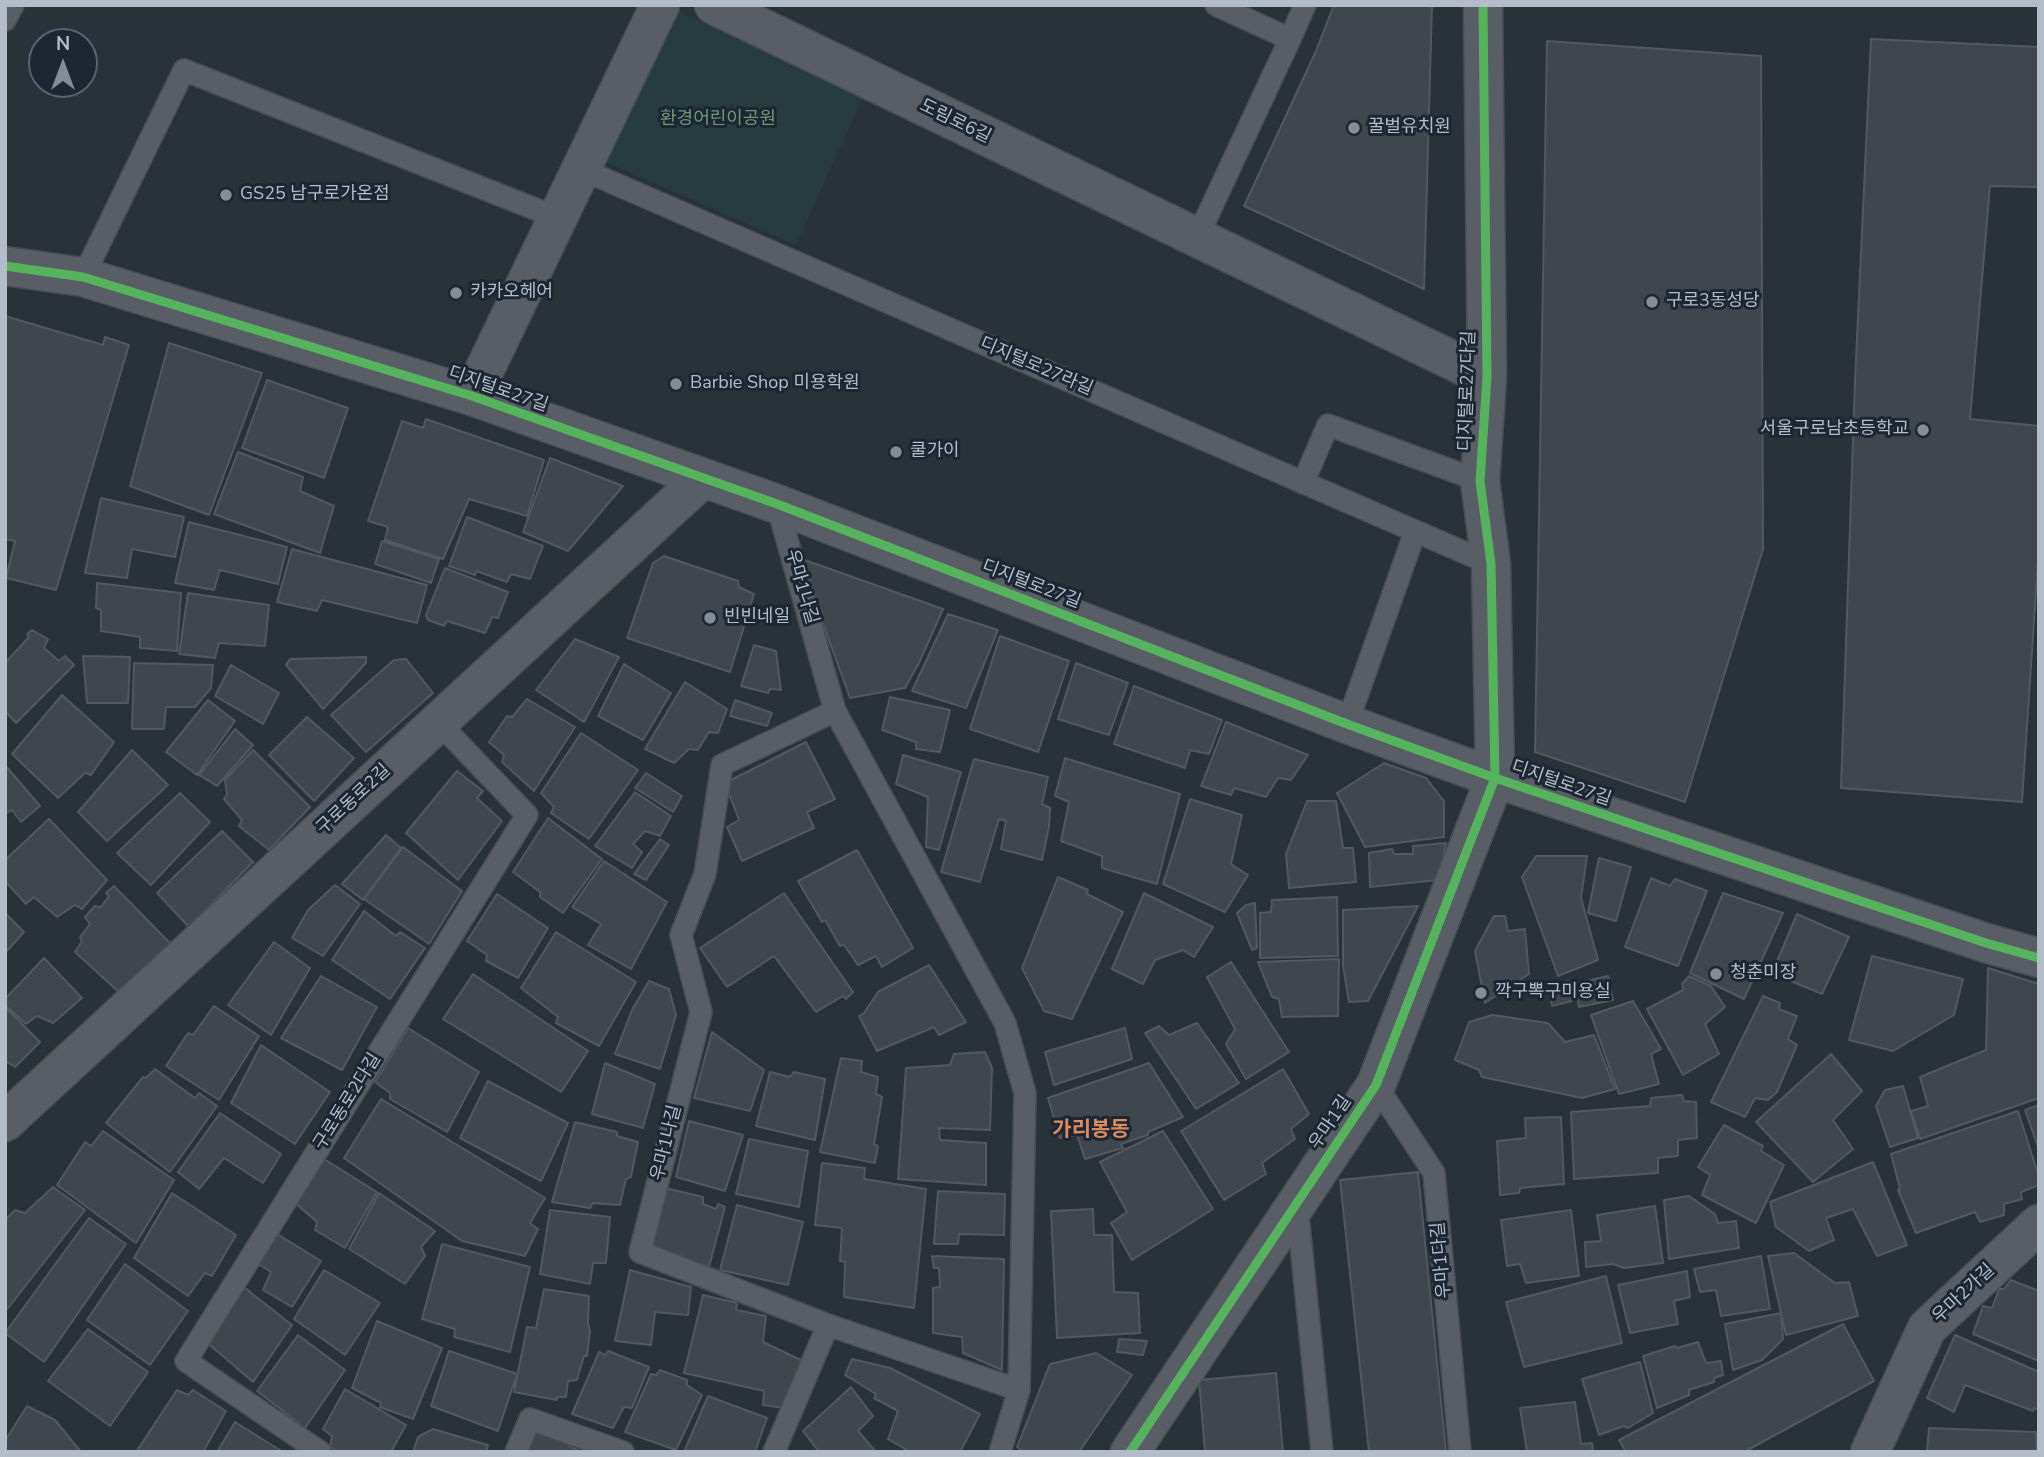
<!DOCTYPE html>
<meta charset="utf-8">
<style>
body{margin:0}
#map{position:relative;width:2044px;height:1457px;overflow:hidden;background:#293139;font-family:"Nunito Sans",sans-serif}
canvas{display:block}
.frame{position:absolute;inset:0;border:7px solid #b3bdca;pointer-events:none}
.north{position:absolute;left:28px;top:28px;width:70px;height:70px;box-sizing:border-box;background:#1c2733;border:2px solid #58636f;border-radius:50%;rotate:0deg;font-size:19px;font-weight:700;line-height:28px;text-align:center;color:#b3bdca}
.north::after{content:'';display:block;margin:auto;width:24px;height:32px;background:#838c97;clip-path:polygon(50% 0,100% 100%,50% 72%,0 100%)}
</style>
<div id="map">
<canvas width="2044" height="1457"></canvas>
<div class="frame"></div>
<div class="north">N</div>
</div>
<script>
const ctx = document.querySelector('canvas').getContext('2d');
ctx.lineJoin = 'round';
function fill(path, color) { ctx.fillStyle = color; ctx.fill(path, 'evenodd'); }
const poly = rows => new Path2D(rows.map(r => 'M' + r).join(''));
function trace(path, color, width, dash) { ctx.strokeStyle = color; ctx.lineWidth = width; ctx.lineCap = dash ? 'butt' : 'round'; ctx.setLineDash(dash || []); ctx.stroke(path); }
function label(font, color, halo, rows, align = 'center') {
  ctx.font = font + ' "Nunito Sans","Noto Sans KR",sans-serif'; ctx.lineWidth = 6; ctx.setLineDash([]); ctx.textBaseline = 'middle'; ctx.strokeStyle = halo; ctx.fillStyle = color; for (const [text, x, y, turn = 0] of rows) {
    ctx.save(); ctx.translate(x, y); ctx.rotate((+turn || 0) * Math.PI / 180); ctx.textAlign = isNaN(turn) ? turn : align; if (halo) ctx.strokeText(text, 0, 0); ctx.fillText(text, 0, 0); ctx.restore();
  }
}
fill(poly([
 [677,10,864,95,796,245,603,161]
]), '#263c3f');
const building = poly([
 [1334,5,1432,5,1424,289,1244,206,1316,51,1334,5],
 [1871,39,2039,47,2039,187,1990,186,1970,419,2039,426,2039,545,2022,802,1841,788,1855,381,1871,39],
 [1547,41,1761,56,1763,549,1685,802,1535,752,1547,41],
 [5,316,103,345,105,337,129,345,56,590,6,578,15,541,5,539,5,316],
 [169,343,262,373,209,515,130,486,169,343],
 [267,380,348,408,324,478,242,448,267,380],
 [426,419,544,460,527,516,469,499,443,559,385,540,388,527,368,521,402,421,423,428,426,419],
 [238,452,303,477,300,491,334,506,320,553,214,514,238,452],
 [550,458,623,486,568,551,523,532,550,458],
 [101,498,184,517,175,557,132,549,127,578,85,573,101,498],
 [467,517,543,546,530,579,511,574,507,582,476,571,475,575,449,566,467,517],
 [189,522,287,547,278,584,220,570,214,590,175,583,189,522],
 [382,541,439,559,431,583,375,564,382,541],
 [292,549,427,585,417,623,322,600,317,611,277,602,292,549],
 [664,556,738,581,739,587,754,594,730,672,627,638,653,563,664,556],
 [799,558,943,609,919,663,905,688,850,698,799,558],
 [445,568,508,592,498,618,492,617,485,633,447,621,444,626,428,620,426,615,445,568],
 [97,583,181,593,177,651,140,648,140,637,101,631,101,610,96,608,97,583],
 [188,593,269,605,265,646,219,643,215,658,179,654,188,593],
 [948,614,998,630,966,708,912,691,948,614],
 [32,630,48,639,44,648,59,661,65,656,74,665,16,723,5,711,5,663,29,637,27,634,32,630],
 [1000,636,1069,661,1038,752,970,729,1000,636],
 [575,639,619,657,584,722,536,690,575,639],
 [754,645,776,651,781,690,770,689,768,693,741,686,754,645],
 [83,656,130,657,128,703,87,703,83,656],
 [366,657,366,663,323,709,286,665,290,659,366,657],
 [406,659,433,693,366,752,331,715,394,660,406,659],
 [134,663,213,665,211,688,195,707,166,707,164,729,132,729,134,663],
 [1076,663,1128,683,1109,735,1058,719,1076,663],
 [624,664,671,693,643,740,598,716,624,664],
 [231,665,279,693,263,724,215,696,231,665],
 [685,682,727,709,718,733,709,732,698,750,689,749,674,763,645,749,685,682],
 [1134,686,1222,720,1209,754,1190,750,1185,768,1114,744,1134,686],
 [62,695,114,742,91,775,85,773,58,798,12,754,62,695],
 [890,697,950,710,940,752,916,749,916,742,882,730,890,697],
 [527,699,575,727,534,791,502,762,504,755,489,742,507,716,512,717,527,699],
 [208,700,235,721,197,775,166,752,208,700],
 [735,700,772,713,767,726,730,716,735,700],
 [307,717,354,758,314,801,269,755,307,717],
 [1226,722,1308,755,1291,780,1278,778,1266,797,1234,788,1231,795,1201,786,1226,722],
 [235,729,253,745,217,786,199,775,235,729],
 [581,733,638,770,589,839,551,813,554,807,541,793,581,733],
 [806,742,835,799,807,812,814,828,742,861,727,827,739,820,725,783,806,742],
 [132,750,168,785,107,841,78,812,132,750],
 [253,750,310,807,269,850,239,826,242,820,224,799,227,795,225,780,253,750],
 [903,755,961,772,939,850,926,847,928,797,896,784,903,755],
 [1065,758,1180,794,1157,884,1102,868,1102,856,1061,841,1069,802,1055,796,1065,758],
 [974,759,1048,777,1042,804,1050,808,1049,827,1042,860,1001,849,1006,821,999,819,980,882,941,872,974,759],
 [1384,763,1426,778,1444,801,1444,837,1365,847,1337,793,1384,763],
 [5,765,40,806,21,822,12,810,5,814,5,765],
 [457,771,483,791,477,798,502,821,458,880,406,833,457,771],
 [646,773,682,796,673,812,635,788,646,773],
 [635,792,671,816,660,836,645,831,633,844,642,852,632,868,595,846,635,792],
 [180,793,210,822,151,885,117,853,180,793],
 [1190,799,1242,815,1231,864,1248,875,1225,912,1163,884,1190,799],
 [1307,801,1336,801,1343,848,1353,848,1356,882,1289,888,1286,854,1307,801],
 [548,818,602,859,563,913,540,897,540,892,513,872,548,818],
 [49,819,107,880,82,909,75,905,57,917,34,897,26,904,5,881,5,860,49,819],
 [222,831,253,862,189,927,157,893,222,831],
 [386,835,401,848,363,900,342,884,386,835],
 [660,839,669,845,646,880,634,874,660,839],
 [1446,843,1438,880,1370,887,1369,853,1392,849,1394,854,1413,854,1413,846,1446,843],
 [403,847,462,891,429,944,364,899,403,847],
 [857,850,913,948,882,967,876,956,858,965,844,945,840,946,825,920,822,922,798,881,857,850],
 [1536,856,1587,856,1581,898,1598,960,1558,976,1522,877,1536,856],
 [1599,858,1631,867,1616,921,1588,913,1599,858],
 [604,861,667,902,631,969,588,945,601,924,572,907,604,861],
 [1058,877,1088,890,1087,894,1123,912,1072,1019,1044,1011,1022,968,1058,877],
 [1651,878,1670,886,1675,879,1707,891,1678,966,1625,947,1651,878],
 [335,885,360,904,323,956,292,938,308,910,335,885],
 [114,886,170,943,122,995,75,952,82,941,80,937,90,924,85,917,95,906,101,907,109,896,106,893,114,886],
 [784,893,853,992,846,999,843,996,816,1012,774,956,727,987,700,948,784,893],
 [1144,893,1213,927,1194,957,1183,950,1155,960,1143,984,1112,969,1144,893],
 [1723,893,1783,913,1744,999,1690,973,1723,893],
 [497,894,548,928,518,978,486,961,487,955,467,941,497,894],
 [1337,897,1338,956,1260,958,1260,913,1271,912,1272,900,1337,897],
 [1255,903,1257,948,1252,950,1237,913,1246,905,1255,903],
 [1418,906,1368,1001,1349,1002,1343,966,1343,910,1418,906],
 [364,911,396,936,400,932,425,948,390,999,332,960,364,911],
 [5,913,24,932,5,953,5,913],
 [1797,914,1849,937,1822,994,1772,973,1797,914],
 [1494,916,1505,916,1508,931,1525,929,1529,974,1485,1003,1475,951,1494,916],
 [556,932,636,982,599,1046,556,1023,558,1017,521,988,556,932],
 [274,942,310,968,271,1035,228,1005,274,942],
 [1872,956,1963,979,1954,1015,1893,1051,1849,1040,1872,956],
 [44,958,82,998,53,1023,37,1016,26,1024,5,1005,5,999,44,958],
 [1339,959,1338,1016,1282,1017,1279,999,1272,997,1258,962,1339,959],
 [1231,962,1289,1052,1246,1079,1226,1044,1235,1029,1207,977,1231,962],
 [929,965,966,1022,939,1035,934,1027,877,1051,859,1016,864,1013,878,992,929,965],
 [1988,968,2039,984,2039,1098,1920,1139,1911,1111,1928,1106,1920,1077,1986,1050,1988,968],
 [473,974,588,1051,561,1092,443,1019,473,974],
 [321,976,377,1007,342,1070,281,1038,321,976],
 [1608,976,1613,1000,1579,1007,1574,984,1608,976],
 [1689,976,1711,986,1725,1007,1705,1024,1719,1054,1683,1075,1647,1009,1683,990,1682,984,1689,976],
 [649,981,669,989,676,1015,660,1069,615,1054,632,1010,649,981],
 [1568,981,1572,1001,1552,1006,1549,985,1568,981],
 [1763,996,1780,1003,1779,1009,1797,1016,1788,1039,1797,1045,1777,1092,1768,1100,1755,1098,1745,1117,1711,1102,1763,996],
 [1633,1001,1661,1049,1651,1054,1659,1084,1619,1094,1591,1015,1633,1001],
 [214,1006,259,1036,219,1100,166,1066,188,1033,193,1035,214,1006],
 [5,1007,40,1042,15,1067,5,1061,5,1007],
 [1492,1015,1548,1023,1565,1042,1594,1035,1615,1089,1582,1098,1482,1077,1479,1070,1455,1060,1469,1022,1492,1015],
 [1197,1023,1239,1083,1196,1109,1145,1033,1159,1026,1169,1035,1197,1023],
 [408,1028,479,1072,447,1132,390,1099,390,1093,375,1082,408,1028],
 [1125,1028,1132,1059,1054,1085,1045,1052,1125,1028],
 [712,1032,764,1070,750,1111,694,1098,712,1032],
 [261,1045,330,1092,295,1144,231,1103,261,1045],
 [985,1052,992,1068,990,1130,939,1128,940,1140,986,1143,986,1185,898,1179,906,1068,950,1065,954,1054,985,1052],
 [1831,1054,1862,1091,1833,1120,1853,1149,1813,1182,1756,1122,1831,1054],
 [841,1058,862,1061,861,1072,878,1077,876,1094,882,1097,874,1144,878,1146,875,1163,820,1152,841,1058],
 [605,1063,655,1084,643,1128,592,1114,605,1063],
 [1149,1063,1183,1117,1148,1132,1148,1135,1121,1144,1123,1148,1085,1159,1077,1135,1060,1138,1048,1098,1149,1063],
 [155,1069,195,1098,199,1093,217,1106,170,1172,106,1123,143,1077,146,1078,155,1069],
 [1283,1069,1309,1114,1291,1129,1295,1139,1262,1163,1266,1174,1224,1200,1181,1131,1283,1069],
 [770,1072,790,1077,794,1072,825,1079,815,1140,756,1126,770,1072],
 [488,1081,568,1123,541,1181,460,1138,488,1081],
 [1903,1086,1918,1138,1890,1147,1876,1106,1885,1090,1903,1086],
 [1682,1095,1684,1101,1696,1102,1697,1138,1678,1140,1678,1156,1658,1158,1658,1173,1574,1179,1571,1112,1650,1106,1651,1098,1682,1095],
 [381,1099,545,1198,530,1223,538,1229,525,1256,462,1241,344,1158,381,1099],
 [2039,1105,2039,1150,2025,1110,2039,1105],
 [2018,1111,2039,1177,2039,1185,2021,1192,2022,1199,2004,1204,2004,1215,1980,1222,1975,1212,1916,1233,1898,1190,1900,1189,1891,1154,2018,1111],
 [220,1113,281,1154,263,1183,224,1158,199,1189,178,1172,220,1113],
 [1561,1117,1564,1184,1520,1188,1519,1193,1500,1195,1497,1141,1526,1138,1525,1118,1561,1117],
 [689,1121,743,1135,725,1191,676,1177,689,1121],
 [575,1122,617,1132,617,1136,638,1142,631,1177,626,1179,620,1205,593,1203,590,1208,552,1202,575,1122],
 [1724,1125,1763,1146,1761,1151,1784,1165,1756,1223,1702,1195,1710,1175,1698,1167,1724,1125],
 [103,1131,174,1180,136,1243,57,1185,85,1142,91,1146,103,1131],
 [1163,1131,1213,1209,1132,1260,1111,1223,1127,1212,1100,1162,1163,1131],
 [749,1139,808,1151,799,1207,736,1194,749,1139],
 [324,1159,377,1192,345,1248,315,1230,317,1222,295,1203,324,1159],
 [1873,1162,1907,1245,1877,1256,1853,1209,1826,1218,1834,1240,1809,1251,1776,1227,1770,1202,1873,1162],
 [822,1163,865,1168,864,1179,926,1189,914,1308,844,1297,845,1262,840,1261,842,1228,815,1225,822,1163],
 [1418,1172,1446,1452,1369,1452,1340,1180,1418,1172],
 [53,1187,85,1210,5,1312,5,1220,15,1210,25,1213,53,1187],
 [665,1188,703,1197,703,1204,716,1209,718,1204,725,1207,709,1267,662,1254,649,1242,665,1188],
 [938,1191,1005,1194,1004,1235,959,1234,958,1244,934,1244,938,1191],
 [172,1193,236,1235,212,1276,205,1273,188,1296,134,1258,172,1193],
 [379,1193,435,1231,421,1247,425,1256,405,1284,349,1249,379,1193],
 [1689,1196,1715,1214,1718,1223,1736,1221,1739,1248,1669,1259,1664,1200,1689,1196],
 [737,1205,803,1222,788,1285,720,1270,737,1205],
 [1655,1206,1663,1263,1624,1268,1613,1264,1586,1267,1585,1242,1601,1241,1597,1215,1655,1206],
 [1093,1209,1094,1235,1112,1235,1114,1292,1138,1293,1140,1333,1057,1338,1051,1211,1093,1209],
 [550,1210,610,1217,606,1263,593,1263,590,1284,540,1274,550,1210],
 [1571,1210,1579,1276,1526,1283,1520,1264,1507,1266,1501,1220,1571,1210],
 [89,1218,126,1244,44,1362,5,1333,89,1218],
 [274,1232,321,1261,292,1307,263,1290,271,1272,255,1262,274,1232],
 [442,1244,530,1267,510,1352,454,1337,455,1329,422,1319,442,1244],
 [1794,1253,1835,1283,1849,1282,1858,1316,1786,1335,1768,1256,1794,1253],
 [932,1256,1004,1259,1002,1370,963,1353,962,1337,933,1333,933,1288,940,1287,939,1268,934,1268,932,1256],
 [1761,1256,1770,1309,1721,1316,1716,1290,1700,1292,1694,1269,1761,1256],
 [125,1264,188,1311,150,1365,87,1320,125,1264],
 [324,1270,380,1303,345,1355,294,1319,324,1270],
 [630,1270,691,1287,688,1315,655,1312,651,1345,615,1341,630,1270],
 [1687,1271,1690,1297,1674,1301,1678,1324,1630,1333,1618,1285,1687,1271],
 [1606,1276,1622,1343,1524,1367,1506,1302,1606,1276],
 [2011,1280,2039,1291,2039,1361,1973,1334,1983,1306,1992,1308,1999,1289,2004,1289,2011,1280],
 [240,1284,292,1325,253,1382,203,1339,240,1284],
 [544,1289,589,1296,588,1324,590,1331,587,1356,584,1356,577,1380,568,1381,566,1397,557,1397,557,1400,514,1392,527,1327,536,1328,544,1289],
 [703,1295,737,1303,736,1310,766,1316,763,1342,809,1364,784,1408,763,1405,764,1391,684,1373,703,1295],
 [1781,1313,1783,1339,1762,1360,1733,1370,1725,1324,1781,1313],
 [377,1321,442,1348,413,1419,380,1407,381,1403,352,1388,377,1321],
 [1843,1324,1874,1381,1744,1452,1626,1452,1619,1440,1843,1324],
 [88,1329,148,1372,110,1426,48,1381,88,1329],
 [298,1335,345,1370,305,1428,257,1391,298,1335],
 [1955,1335,2039,1372,2039,1410,2034,1408,2033,1411,1965,1385,1954,1412,1927,1398,1955,1335],
 [1119,1339,1147,1341,1143,1355,1117,1352,1119,1339],
 [1698,1342,1706,1363,1721,1361,1723,1375,1714,1378,1714,1382,1689,1390,1689,1395,1657,1408,1643,1356,1675,1346,1677,1348,1698,1342],
 [449,1351,517,1374,498,1431,431,1406,449,1351],
 [608,1351,649,1367,632,1408,624,1407,613,1428,572,1414,599,1352,605,1355,608,1351],
 [1096,1353,1132,1375,1079,1452,1024,1452,1017,1447,1050,1364,1096,1353],
 [852,1359,890,1368,980,1414,960,1452,910,1452,888,1439,898,1411,874,1398,876,1394,845,1375,852,1359],
 [1640,1362,1653,1413,1628,1428,1624,1426,1599,1435,1582,1379,1640,1362],
 [660,1370,687,1380,687,1385,702,1395,676,1450,625,1432,651,1374,656,1375,660,1370],
 [1276,1373,1283,1452,1205,1452,1199,1380,1276,1373],
 [851,1387,873,1416,858,1431,876,1452,819,1452,803,1431,851,1387],
 [345,1389,406,1425,391,1452,339,1452,330,1447,332,1436,323,1429,345,1389],
 [177,1390,188,1395,193,1390,226,1411,203,1452,136,1452,177,1390],
 [708,1396,767,1418,755,1452,684,1452,708,1396],
 [1575,1402,1581,1444,1592,1443,1593,1452,1527,1452,1520,1408,1575,1402],
 [27,1406,55,1420,81,1452,5,1452,5,1441,27,1406],
 [235,1422,283,1452,217,1452,235,1422],
 [1929,1428,2036,1432,2037,1452,1927,1452,1929,1428],
 [433,1429,488,1445,486,1452,413,1452,418,1437,433,1429],
 [534,1431,570,1443,569,1446,581,1452,527,1452,534,1431]
]);
fill(building, '#40464d');
trace(building, '#515860', 2);
const lane = poly([
 [5,20,13,5],
 [1290,39,1305,5],
 [581,169,1491,564],
 [1197,238,1290,39,1216,5],
 [83,277,184,70,558,218],
 [1303,483,1328,425,1480,481],
 [777,504,835,711,1005,1023,1025,1093,1019,1390,1000,1452],
 [835,711,722,765,705,874,681,935,701,1012,640,1252,828,1325,1019,1390],
 [1347,724,1415,532],
 [1376,1085,1434,1173,1460,1452],
 [1297,1206,1322,1452],
 [320,1452,186,1361,527,815,438,722],
 [516,1452,530,1419,623,1452],
 [774,1452,828,1325]
]);
const street = poly([
 [714,5,1487,377],
 [5,266,83,277,472,396,777,504,1347,724,1495,778,1986,943,2039,958],
 [472,396,660,5],
 [5,1122,703,478],
 [1130,1452,1376,1085,1495,778,1491,564,1480,481,1487,377,1483,5],
 [1870,1452,1927,1328,2039,1224]
]);
trace(lane, '#474d53', 24);
trace(street, '#474d53', 41);
trace(lane, '#595e66', 21);
trace(street, '#595e66', 38);
trace(poly([
 [5,266,83,277,472,396,777,504,1347,724,1495,778,1986,943,2039,958],
 [1130,1452,1376,1085,1495,778,1491,564,1480,481,1487,377,1483,5]
]), '#56b35d', 9);
for (const [x, y, r, color] of [
 [1354,128,7,"#838c97"],
 [226,195,7,"#838c97"],
 [456,293,7,"#838c97"],
 [1652,302,7,"#838c97"],
 [676,384,7,"#838c97"],
 [1923,430,7,"#838c97"],
 [896,452,7,"#838c97"],
 [710,618,7,"#838c97"],
 [1716,974,7,"#838c97"],
 [1481,993,7,"#838c97"]
]) { const dot = new Path2D(); dot.arc(x, y, r, 0, 2 * Math.PI); ctx.fillStyle = color; ctx.fill(dot); trace(dot, '#1c2733', 2.5); }
label('18px', '#699c71', '#1c2733', [
 ["환경어린이공원",718,120]
]);
label('18px', '#b3bdca', '#1c2733', [
 ["도림로6길",955,122,26],
 ["디지털로27라길",1036,367,23],
 ["디지털로27길",498,390,19],
 ["디지털로27다길",1468,391,-88],
 ["디지털로27길",1031,585,21],
 ["우마1나길",801,587,74],
 ["디지털로27길",1561,784,19],
 ["구로동로2길",354,800,-43],
 ["구로동로2다길",348,1102,-58],
 ["우마1길",1331,1123,-56],
 ["우마1나길",667,1143,-76],
 ["우마1다길",1442,1260,-95],
 ["우마2가길",1964,1294,-43]
]);
label('18px', '#b3bdca', '#1c2733', [
 ["꿀벌유치원",1368,128],
 ["GS25 남구로가온점",240,195],
 ["카카오헤어",470,293],
 ["구로3동성당",1666,302],
 ["Barbie Shop 미용학원",690,384],
 ["서울구로남초등학교",1909,430,"right"],
 ["쿨가이",910,452],
 ["빈빈네일",724,618],
 ["청춘미장",1730,974],
 ["깍구뽁구미용실",1495,993]
], 'left');
label('bold 21px', '#d98b5e', '#1c2733', [
 ["가리봉동",1091,1131]
]);
</script>
